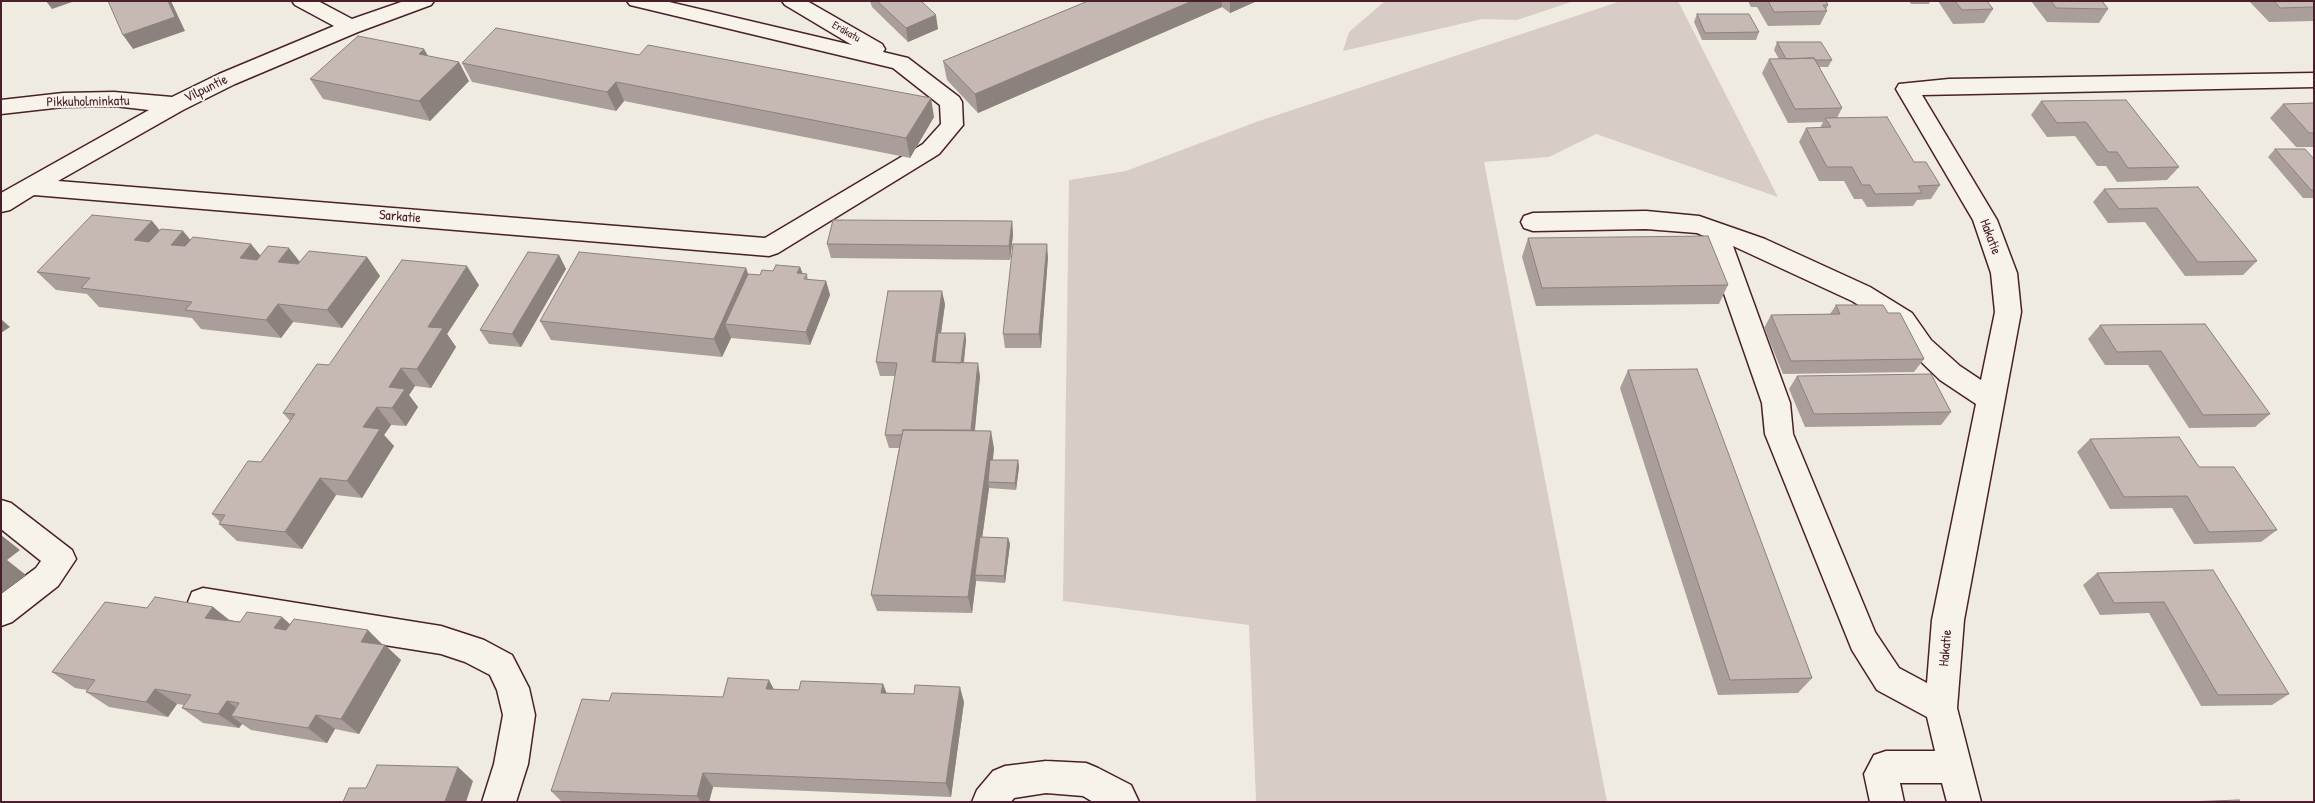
<!DOCTYPE html>
<meta charset="utf-8">
<style>
body{margin:0}
#map{position:relative;width:2315px;height:803px;overflow:hidden;background:#f0ebe0;font-family:"Patrick Hand",sans-serif}
canvas{display:block}
.frame{position:absolute;inset:0;border:2px solid #4a1f2b;pointer-events:none}
</style>
<div id="map">
<canvas width="2315" height="803"></canvas>
<div class="frame"></div>
</div>
<script>
const ctx = document.querySelector('canvas').getContext('2d');
ctx.lineJoin = 'round';
function fill(path, color) { ctx.fillStyle = color; ctx.fill(path, 'evenodd'); }
const poly = rows => new Path2D(rows.map(r => 'M' + r).join(''));
function trace(path, color, width, dash) { ctx.strokeStyle = color; ctx.lineWidth = width; ctx.lineCap = dash ? 'butt' : 'round'; ctx.setLineDash(dash || []); ctx.stroke(path); }
function label(font, color, halo, rows, align = 'center') {
  ctx.font = font + ' "Patrick Hand",sans-serif'; ctx.lineWidth = 4; ctx.setLineDash([]); ctx.textBaseline = 'middle'; ctx.strokeStyle = halo; ctx.fillStyle = color; for (const [text, x, y, turn = 0] of rows) {
    ctx.save(); ctx.translate(x, y); ctx.rotate((+turn || 0) * Math.PI / 180); ctx.textAlign = isNaN(turn) ? turn : align; if (halo) ctx.strokeText(text, 0, 0); ctx.fillText(text, 0, 0); ctx.restore();
  }
}
fill(poly([
 [1385,1,1574,1,1517,20,1482,19,1343,51,1349,32],
 [1621,1,1678,1,1778,197,1596,134,1549,157,1484,162,1607,802,1256,802,1249,625,1063,601,1069,180,1126,171,1256,122]
]), '#d8cdc6');
const minor = poly([
 [292,1,318,1,352,19,404,1,434,1,431,5,358,32,235,84,183,110,58,181,765,238,923,144,941,124,940,105,893,68,630,5,627,1,665,1,852,45,785,5,782,1,807,1,882,44,885,49,883,52,908,58,959,97,962,102,963,125,939,154,778,253,769,256,34,195,10,210,1,212,1,193,149,110,114,106,63,107,1,114,1,100,63,93,114,92,172,97,219,74,334,26,295,5,292,1],
 [2314,73,2314,87,1922,95,1997,220,2017,273,2021,312,1964,620,1957,708,1981,802,1947,802,1942,783,1900,783,1904,802,1870,802,1864,774,1874,755,1886,751,1935,751,1927,717,1877,690,1852,650,1765,434,1762,403,1704,236,1697,233,1646,229,1533,231,1524,228,1521,222,1524,216,1533,213,1646,211,1699,216,1765,239,1870,287,1912,313,1931,340,1960,366,1981,380,1995,312,1991,273,1973,220,1896,89,1899,84,1949,79,2314,73],
 [1733,246,1852,301,1894,327,1913,354,1940,380,1976,404,1932,620,1927,683,1899,668,1875,632,1793,434,1790,403,1733,246],
 [1,500,11,503,72,550,76,559,58,586,12,622,1,626,1,594,36,568,41,561,1,529,1,500],
 [203,588,441,626,484,640,512,655,529,688,535,715,528,764,516,802,482,802,494,764,503,715,497,690,490,675,465,662,441,654,203,616,192,612,188,602,192,592,203,588],
 [1046,761,1086,763,1098,768,1131,785,1139,802,1093,802,1083,796,1046,793,1014,798,1011,802,972,802,977,790,993,771,1005,766,1046,761]
]);
trace(minor, '#4a1f2b', 3);
fill(minor, '#f7f3e8');
fill(poly([
 [870,1,921,1,938,29,908,42,872,7],
 [1088,1,1257,1,1230,13,1222,7,978,113,947,80,943,61],
 [1748,1,1826,1,1828,5,1826,10,1827,11,1820,25,1768,26,1757,7,1751,7],
 [1909,1,1930,1,1929,4,1911,4],
 [1938,1,1987,1,1993,9,1984,23,1953,24],
 [2031,1,2102,1,2108,9,2099,23,2047,22],
 [2249,1,2314,1,2314,21,2269,22],
 [1697,14,1759,32,1756,40,1702,40,1694,22],
 [1777,42,1832,60,1828,67,1819,67,1842,108,1837,118,1914,162,1940,185,1931,199,1917,200,1913,206,1867,207,1862,199,1854,199,1844,181,1819,181,1799,142,1806,128,1820,128,1823,122,1788,123,1762,73,1769,59,1779,59,1774,50],
 [424,49,428,56,469,81,430,121,323,99,310,79],
 [462,63,934,117,910,158,624,101,616,111,472,82],
 [2041,101,2179,167,2167,180,2117,182,2106,166,2097,166,2075,136,2047,137,2031,115],
 [2314,103,2314,147,2296,147,2270,118,2283,104],
 [2275,149,2314,159,2314,198,2303,198,2268,157],
 [2198,187,2257,261,2243,275,2185,276,2145,222,2108,223,2093,202,2104,189],
 [152,221,159,230,183,231,190,240,251,244,260,255,300,262,367,257,380,276,342,328,293,322,281,338,201,329,192,318,99,307,87,294,56,290,37,272],
 [1012,221,1013,235,1010,260,831,258,827,244],
 [1528,238,1728,285,1719,304,1536,306,1522,257],
 [559,255,566,269,521,347,489,344,480,330],
 [1048,257,1041,348,1005,348,1003,334],
 [800,267,803,274,807,274,808,280,826,281,830,295,810,345,731,338,722,357,551,340,540,321,746,268,748,274,760,275,773,271],
 [479,285,447,334,456,347,431,388,415,386,409,395,418,407,406,426,391,425,384,435,394,446,362,498,336,495,302,549,237,541,219,524,220,522,212,514,261,462,290,421,283,413,329,365],
 [945,304,941,333,965,333,966,340,964,363,980,376,975,430,994,448,993,460,1018,460,1019,467,1016,490,989,488,982,537,1008,538,1010,544,1005,583,976,581,972,613,877,611,871,595,899,448,889,448,885,435,895,376,880,376,876,362],
 [1836,305,1888,313,1924,359,1914,372,1783,374,1764,328,1771,315,1830,314],
 [2205,324,2270,414,2255,427,2189,428,2148,365,2105,365,2088,339,2100,325],
 [1628,370,1812,678,1798,693,1718,695,1620,388],
 [1797,376,1951,412,1941,425,1805,427,1789,389],
 [2090,439,2199,467,2277,530,2261,542,2194,544,2172,508,2110,509,2077,452],
 [2213,570,2289,694,2272,705,2201,706,2149,613,2100,615,2083,585,2097,573],
 [213,607,231,621,240,622,290,624,383,645,401,660,359,734,335,729,327,743,251,730,242,724,239,728,203,723,182,708,184,705,177,704,168,717,109,707,86,692,87,690,75,688,52,672,147,608],
 [883,684,886,693,964,702,951,797,713,787,709,802,562,802,551,791,609,701,723,697,774,689,799,690]
]), '#aa9e9a');
fill(poly([
 [46,1,75,1,52,9],
 [168,1,171,1,185,31,133,49,123,35],
 [1192,1,1222,1,1222,7,978,113,975,94],
 [1230,1,1257,1,1230,13],
 [936,15,938,29,908,42,906,28],
 [424,49,435,68,419,54],
 [459,62,469,81,430,121,419,101],
 [616,82,624,101,616,111,607,92],
 [931,98,934,117,910,158,906,138],
 [152,221,168,240,151,259,134,240],
 [1012,221,1013,235,1010,260,1009,246],
 [183,231,199,250,171,245],
 [251,244,266,263,240,258],
 [1047,244,1048,257,1041,348,1039,334],
 [289,248,304,267,278,262],
 [559,255,566,269,521,347,512,334],
 [367,257,380,276,342,328,327,310],
 [467,266,479,285,447,334,456,347,431,388,417,369,428,327],
 [800,267,805,281,797,273],
 [746,268,753,287,725,324,731,338,722,357,714,339],
 [826,281,830,295,810,345,806,332],
 [942,291,945,304,936,369,932,362],
 [278,304,293,322,281,338,266,320],
 [1,319,10,327,1,333],
 [965,333,966,340,962,376,961,369],
 [978,363,980,376,973,447,971,435],
 [401,368,415,386,409,395,418,407,406,426,392,408,389,387],
 [377,407,391,425,384,435,394,446,362,498,347,481,363,427],
 [991,431,994,448,990,482,988,482,989,488,977,576,975,575,976,581,972,613,968,597],
 [1018,460,1019,467,1016,490,1015,483],
 [320,478,336,495,302,549,285,532],
 [1,535,20,550,7,560,26,575,1,594],
 [1008,538,1010,544,1005,583,1004,576],
 [213,607,232,623,205,618],
 [282,617,300,633,274,628],
 [368,630,384,646,361,642],
 [385,645,401,660,359,734,341,719],
 [769,680,777,695,766,689],
 [883,684,889,699,881,693],
 [960,687,964,702,951,797,946,783],
 [155,689,177,704,168,717,146,702],
 [227,701,247,715,231,716,242,724,239,728,218,714],
 [316,715,335,729,327,743,308,728],
 [458,767,473,781,466,802,446,802,445,801],
 [703,773,713,787,709,802,701,802,697,796]
]), '#8b817d');
const building = poly([
 [108,1,168,1,175,17,123,35,108,1],
 [877,1,921,1,936,15,906,28,877,1],
 [1088,1,1192,1,975,94,943,61,1088,1],
 [1768,1,1826,1,1828,5,1823,5,1827,11,1774,12,1768,1],
 [1955,1,1987,1,1993,9,1962,10,1955,1],
 [2051,1,2102,1,2108,9,2056,8,2051,1],
 [2274,1,2314,1,2314,7,2280,8,2274,1],
 [1697,14,1749,14,1759,32,1705,33,1697,14],
 [496,28,639,55,648,45,931,98,906,138,616,82,607,92,462,63,496,28],
 [358,36,424,49,419,54,459,62,419,101,310,79,358,36],
 [1777,42,1821,42,1832,60,1815,60,1814,58,1786,59,1777,42],
 [1814,58,1842,108,1795,109,1769,59,1814,58],
 [2126,100,2179,167,2128,168,2117,152,2108,152,2086,122,2057,123,2041,101,2126,100],
 [2314,103,2314,133,2309,133,2283,104,2314,103],
 [1887,117,1914,162,1926,162,1940,185,1918,186,1922,193,1875,194,1870,185,1862,185,1852,167,1827,167,1806,128,1831,127,1825,118,1887,117],
 [2275,149,2305,149,2314,159,2314,190,2311,190,2275,149],
 [2198,187,2257,261,2198,262,2157,208,2119,209,2104,189,2198,187],
 [92,215,152,221,134,240,149,242,161,229,183,231,171,245,185,246,193,237,251,244,240,258,257,260,268,246,289,248,278,262,298,264,309,251,367,257,327,310,278,304,266,320,185,310,192,302,81,288,90,278,37,272,92,215],
 [833,220,1012,221,1009,246,827,244,833,220],
 [1708,236,1728,285,1542,288,1528,238,1708,236],
 [1013,244,1047,244,1039,334,1003,334,1013,244],
 [528,252,559,255,512,334,480,330,528,252],
 [579,252,746,268,714,339,540,321,579,252],
 [402,260,467,266,428,327,443,328,417,369,401,368,389,387,405,389,392,408,377,407,363,427,380,429,347,481,320,478,285,532,219,524,225,515,212,514,248,461,261,462,295,414,283,413,317,364,329,365,402,260],
 [776,265,800,267,797,273,807,274,804,279,826,281,806,332,725,324,748,274,760,275,762,270,773,271,776,265],
 [888,291,942,291,932,362,978,363,971,430,903,430,902,435,885,435,897,363,876,362,888,291],
 [1836,305,1883,305,1888,313,1900,313,1924,359,1791,361,1771,315,1840,314,1836,305],
 [2205,324,2270,414,2203,415,2161,351,2117,352,2100,325,2205,324],
 [938,333,965,333,961,363,935,362,938,333],
 [1697,369,1812,678,1730,680,1628,370,1697,369],
 [1931,374,1951,412,1814,414,1797,376,1931,374],
 [903,430,991,431,968,597,871,595,903,430],
 [2179,437,2199,467,2234,467,2277,530,2209,532,2187,496,2124,497,2090,439,2179,437],
 [990,460,1018,460,1015,483,988,482,990,460],
 [980,537,1008,538,1004,576,975,575,980,537],
 [2213,570,2289,694,2218,695,2164,602,2114,603,2097,573,2213,570],
 [155,597,213,607,205,618,240,622,247,612,282,617,274,628,286,630,294,619,368,630,361,642,385,645,341,719,316,715,308,728,231,716,239,703,227,701,218,714,182,708,191,695,155,689,146,702,86,692,95,680,52,672,105,602,147,608,155,597],
 [728,678,769,680,766,689,799,690,801,681,883,684,881,693,914,694,915,685,960,687,946,783,703,773,697,796,551,791,582,699,609,701,612,693,723,697,728,678],
 [377,765,458,767,445,801,459,801,459,802,343,802,349,788,366,788,377,765],
 [2239,800,2240,802,2186,802,2239,800]
]);
fill(building, '#c6b8b3');
trace(building, '#8b817d', 1);
label('11px', '#4a1f2b', '#f7f3e8', [
 ["Eräkatu",846,32,30]
]);
label('14px', '#4a1f2b', '#f7f3e8', [
 ["Vilpuntie",206,89,-26],
 ["Pikkuholminkatu",88,102,-1],
 ["Sarkatie",400,217,5],
 ["Hakatie",1990,237,69],
 ["Hakatie",1946,648,-85]
]);
</script>
